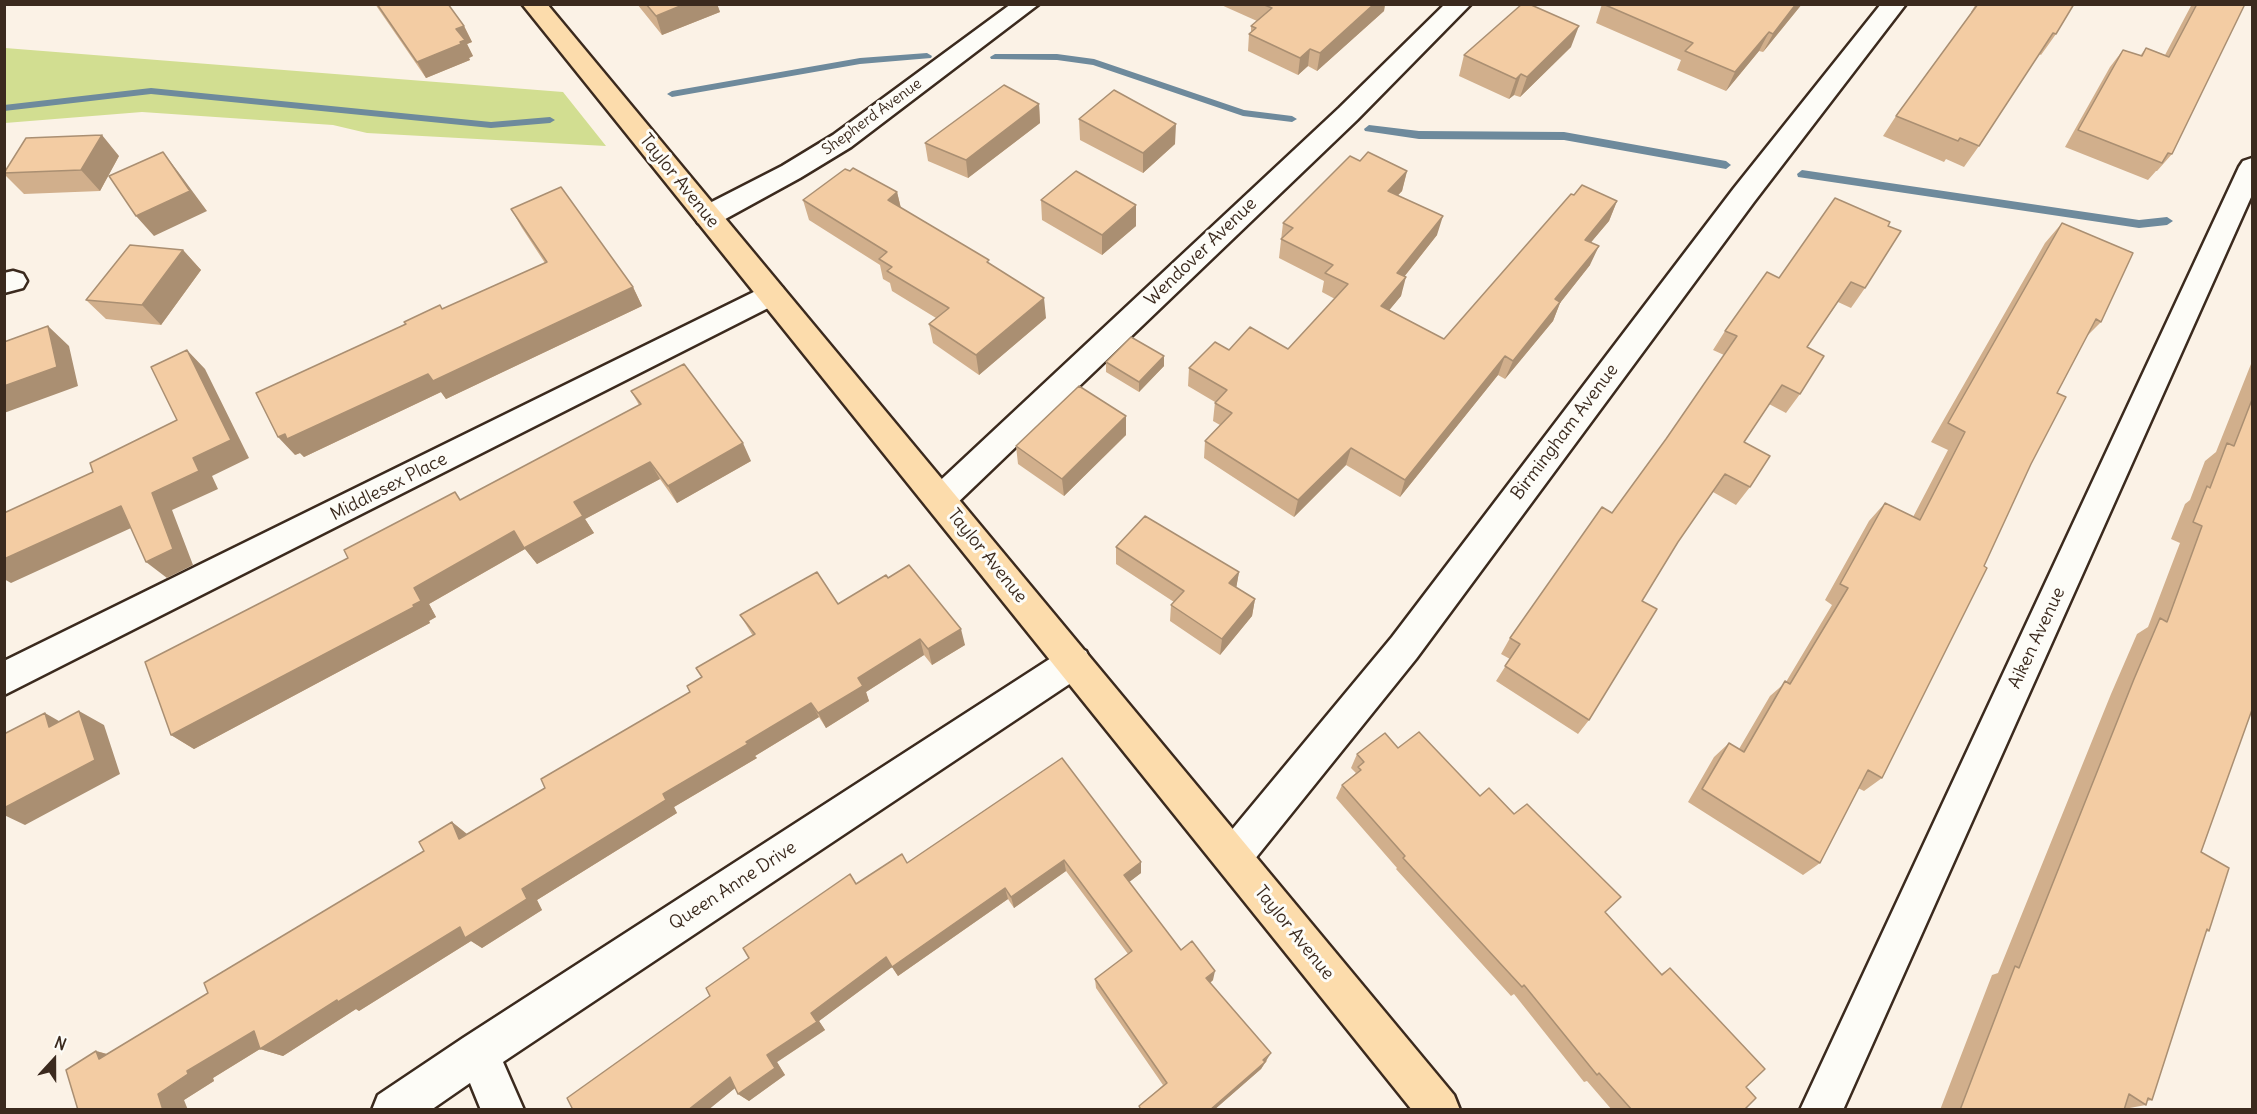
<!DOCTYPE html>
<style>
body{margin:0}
#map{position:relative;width:2257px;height:1114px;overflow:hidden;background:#fbf2e6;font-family:Delius,sans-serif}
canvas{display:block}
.frame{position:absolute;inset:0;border:6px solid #3b2a1e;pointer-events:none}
.north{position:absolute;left:24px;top:1030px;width:60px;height:60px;-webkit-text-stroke:4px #fdfcf7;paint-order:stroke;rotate:21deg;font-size:16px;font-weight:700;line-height:24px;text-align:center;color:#3b2a1e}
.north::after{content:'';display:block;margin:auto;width:21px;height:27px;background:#3b2a1e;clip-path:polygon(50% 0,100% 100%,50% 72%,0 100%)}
</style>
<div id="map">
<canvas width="2257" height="1114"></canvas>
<div class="frame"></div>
<div class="north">N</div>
</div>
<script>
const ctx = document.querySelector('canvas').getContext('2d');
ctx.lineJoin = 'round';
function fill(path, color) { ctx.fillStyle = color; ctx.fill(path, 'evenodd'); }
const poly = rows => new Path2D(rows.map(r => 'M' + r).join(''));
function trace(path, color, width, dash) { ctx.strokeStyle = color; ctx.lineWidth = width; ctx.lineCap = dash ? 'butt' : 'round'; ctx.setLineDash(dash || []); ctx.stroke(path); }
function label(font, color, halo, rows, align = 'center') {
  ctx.font = font + ' Delius,sans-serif'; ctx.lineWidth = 6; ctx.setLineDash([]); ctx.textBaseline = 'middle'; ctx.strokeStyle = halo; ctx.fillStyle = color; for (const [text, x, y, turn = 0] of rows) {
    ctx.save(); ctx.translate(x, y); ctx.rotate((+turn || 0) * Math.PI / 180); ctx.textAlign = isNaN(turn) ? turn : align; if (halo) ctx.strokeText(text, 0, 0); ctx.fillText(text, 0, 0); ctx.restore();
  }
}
fill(poly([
 [5,48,563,92,606,146,367,133,333,125,142,112,5,123]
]), '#d2de91');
fill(poly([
 [927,53,932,56,931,58,860,64,672,97,667,94,672,91,860,58,927,53],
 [995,54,1057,54,1094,59,1244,110,1292,116,1297,119,1292,122,1243,116,1093,65,1057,60,991,59,990,57,995,54],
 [151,88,491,122,550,117,555,120,550,123,491,128,151,94,4,111,4,105,151,88],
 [1369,125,1419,131,1564,132,1726,161,1731,165,1726,169,1564,140,1419,139,1365,131,1364,129,1369,125],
 [1802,170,2139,220,2167,217,2173,221,2167,225,2139,228,1798,177,1797,174,1802,170]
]), '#6e8a9c');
const minor = poly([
 [1011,4,1039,4,851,147,800,178,718,223,708,226,698,223,694,216,698,209,782,166,833,135,1011,4],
 [1445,4,1471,4,1357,120,952,508,941,512,930,508,925,499,930,490,1339,108,1445,4],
 [1881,4,1906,4,1754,202,1416,659,1246,870,1233,876,1220,870,1214,857,1220,844,1392,637,1734,188,1881,4],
 [2252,158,2252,195,1843,1110,1800,1110,2239,167,2243,161,2252,158],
 [13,271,23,274,27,281,23,288,4,293,4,273,13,271],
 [772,283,782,287,786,294,782,301,4,695,4,661,772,283],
 [1074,646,1086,651,1091,662,1086,673,503,1062,524,1110,481,1110,470,1083,431,1110,372,1110,378,1095,463,1038,1062,651,1074,646]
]);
const major = poly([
 [522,4,547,4,1454,1095,1460,1110,1412,1110,522,4]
]);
trace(minor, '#3b2a1e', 5);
trace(major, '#3b2a1e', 5);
fill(minor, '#fdfcf7');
fill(major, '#fcdcac');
fill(poly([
 [375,4,448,4,464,26,472,42,467,44,473,56,469,58,470,60,426,78],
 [637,4,717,4,720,12,662,35],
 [1219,4,1385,4,1384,11,1317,71,1308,66,1298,75,1248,51,1249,34,1251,33,1251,26,1257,21],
 [1602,4,1802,4,1763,52,1759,51,1726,91,1677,70,1681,60,1596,23],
 [1976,4,2074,4,2056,34,2041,55,2039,54,1979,146,1964,167,1946,159,1944,162,1883,136,1896,116,1972,12,1971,12],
 [2192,4,2245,4,2172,154,2157,171,2156,171,2148,180,2065,147,2110,67,2123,50,2140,56,2146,48,2165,55],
 [1571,47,1520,97,1514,95,1509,99,1459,76,1464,55],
 [1039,104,1040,123,968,178,928,161,925,143],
 [1079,119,1175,144,1143,173,1080,140],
 [119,156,100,191,24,194,4,174,4,172],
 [1360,161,1407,171,1402,191,1397,196,1437,235,1404,277,1401,296,1389,310,1444,339,1574,195,1617,201,1609,221,1591,242,1590,265,1560,303,1553,321,1505,379,1498,375,1400,497,1346,465,1294,517,1204,458,1205,441,1220,425,1213,421,1215,402,1188,386,1189,368,1229,350,1288,349,1335,299,1322,292,1324,281,1279,258,1283,223],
 [897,192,901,208,989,263,1046,318,979,375,933,343,929,324,936,318,892,291,890,283,883,279,880,265,809,220,803,200],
 [1041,200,1136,226,1102,255,1042,220],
 [511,209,633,287,642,306,446,399,441,392,304,457,300,453,295,455,442,309,545,263,522,228],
 [2062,223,2101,322,2087,336,2057,393,2031,464,1882,778,1864,791,1858,788,1820,863,1803,875,1688,802,1714,757,1729,743,1739,749,1770,696,1786,682,1832,605,1825,600,1869,521,1885,503,1913,517,1948,450,1931,442,2045,243],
 [1888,226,1865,288,1851,308,1838,302,1807,347,1800,394,1786,413,1769,404,1744,442,1750,487,1736,505,1713,492,1678,542,1642,601,1589,720,1578,734,1496,681,1510,659,1501,654,1510,638,1612,513,1666,439,1724,355,1713,350,1725,331,1779,278],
 [183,250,201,270,161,325,106,319,86,300],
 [2253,359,2253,707,2201,852,2209,931,2206,932,2152,1100,2147,1101,2146,1105,2124,1109,1940,1110,1992,975,1998,973,2111,694,2137,634,2148,627,2180,543,2171,539,2185,504,2190,500,2205,461,2216,452],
 [1106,362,1164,366,1139,392,1106,372],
 [631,391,751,461,677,503,660,479,585,519,594,533,537,564,525,549,429,604,436,617,429,621,430,623,194,749,171,735,639,405],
 [1126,416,1126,435,1064,496,1018,464,1016,446],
 [1116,547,1239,572,1236,588,1255,599,1252,616,1220,655,1170,621,1171,605,1174,602,1116,564],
 [888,578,965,645,932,665,924,655,866,692,869,701,826,728,819,717,755,756,757,758,674,807,677,813,537,900,542,910,482,948,471,941,359,1011,356,1009,283,1056,260,1049,213,1078,214,1081,184,1100,96,1051,107,1054,208,993,424,851,452,822,467,834,545,788,690,692,702,677,753,636,740,615,838,604],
 [1398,748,1480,796,1605,912,1661,974,1670,968,1746,1087,1744,1110,1612,1110,1587,1081,1584,1082,1514,994,1511,996,1396,869,1397,868,1336,798,1342,785,1356,773,1351,768,1357,754],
 [1062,758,1141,873,1129,882,1181,950,1213,980,1210,983,1267,1061,1265,1063,1261,1069,1214,1110,1139,1110,1139,1106,1163,1085,1096,988,1095,979,1128,954,1066,871,1014,908,1008,899,898,976,892,967,819,1021,825,1030,777,1062,785,1075,749,1101,738,1094,735,1088,708,1110,573,1110,710,996,856,884,907,863]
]), '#d1af8c');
fill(poly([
 [685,4,717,4,720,12,662,35,656,16],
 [1374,4,1385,4,1384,11,1317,71,1320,53],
 [1796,4,1802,4,1763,52,1773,34],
 [464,26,472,42,467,44,473,56,469,58,470,60,426,78,417,62,456,29],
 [1579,26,1571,47,1520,97,1527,77],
 [1769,32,1759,51,1726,91,1735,72],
 [1310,49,1308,66,1298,75,1300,58],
 [1521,74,1514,95,1509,99,1516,79],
 [1039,104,1040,123,968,178,966,160],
 [1176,124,1175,144,1143,173,1143,153],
 [102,135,119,156,100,191,81,170],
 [163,152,179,173,207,211,154,236,136,216],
 [1407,171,1402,191,1383,211,1388,191],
 [897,192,902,213,888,200],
 [1617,201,1609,221,1577,259,1585,240],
 [1136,205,1136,226,1102,255,1102,235],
 [1443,216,1437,235,1392,292,1397,273],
 [1599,246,1590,265,1560,303,1553,321,1505,379,1513,361,1555,299],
 [183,250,201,270,161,325,142,305],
 [1406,277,1401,296,1377,325,1381,306],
 [633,287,642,306,446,399,441,392,304,457,300,453,295,455,278,437],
 [1044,298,1046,318,979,375,976,355],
 [48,326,69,346,78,386,4,413,4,386],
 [187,350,205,369,249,458,212,476,218,489,172,510,193,565,167,578,146,562,152,493,193,458],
 [1164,356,1164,366,1139,392,1139,382],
 [1505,356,1498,375,1400,497,1405,480],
 [1126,416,1126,435,1064,496,1062,479],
 [743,443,751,461,677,503,668,486],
 [1351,448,1346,465,1294,517,1298,500],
 [650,462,660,479,585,519,594,533,537,564,525,549,429,604,436,617,429,621,430,623,194,749,171,735,413,605,414,588,514,531,574,502],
 [121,506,142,523,11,583,4,579,4,559],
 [1239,572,1236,589,1229,583],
 [1255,599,1252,616,1220,655,1222,639],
 [961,629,965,645,932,665,928,649],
 [920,639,924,655,866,692,869,701,826,728,818,713,858,678],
 [811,703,819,717,755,756,757,758,674,807,677,813,537,900,542,910,482,948,471,941,359,1011,356,1009,283,1056,260,1049,213,1078,214,1081,184,1100,188,1110,163,1110,158,1094,187,1071,254,1031,337,1000,522,889,663,794,746,742],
 [79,711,104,725,120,774,25,825,4,815,4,808],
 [45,713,71,728,49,727],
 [452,822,468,835,459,839],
 [1064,860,1066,871,1014,908,1011,897],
 [1141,862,1141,873,1124,886,1124,875],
 [1005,888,1008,899,898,976,892,967,819,1021,825,1030,777,1062,785,1075,749,1101,738,1094,767,1055,811,1013,886,957],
 [1215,971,1213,980,1204,988,1206,978],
 [96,1051,124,1059,99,1059],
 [1271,1053,1261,1069,1214,1110,1210,1110],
 [730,1077,740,1084,708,1110,688,1110]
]), '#aa8f72');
const building = poly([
 [377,4,448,4,464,26,456,29,465,40,460,42,461,44,417,62,377,4],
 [646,4,685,4,656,16,646,4],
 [1262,4,1374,4,1320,53,1310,49,1300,58,1249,34,1256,28,1251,26,1272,8,1262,4],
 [1522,4,1529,4,1579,26,1527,77,1521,74,1516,79,1464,55,1522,4],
 [1603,4,1796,4,1773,34,1769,32,1735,72,1685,51,1693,43,1603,4],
 [1978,4,2074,4,2056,34,2053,33,1979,146,1960,138,1958,141,1896,116,1978,4],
 [2197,4,2245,4,2172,154,2168,153,2162,163,2078,130,2123,50,2142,56,2146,48,2169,57,2197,4],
 [1004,85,1039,104,966,160,925,143,1004,85],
 [1114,90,1176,124,1143,153,1079,119,1114,90],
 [102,135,81,170,4,173,26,138,102,135],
 [163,152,190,191,136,216,109,176,163,152],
 [1368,152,1407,171,1388,191,1443,216,1397,273,1406,277,1381,306,1444,339,1571,194,1574,195,1582,185,1617,201,1585,240,1599,246,1555,299,1560,302,1513,361,1505,356,1405,480,1351,448,1298,500,1205,441,1232,413,1215,403,1227,390,1189,368,1215,342,1229,350,1250,327,1288,349,1348,284,1325,273,1333,265,1281,239,1293,228,1283,223,1350,156,1360,161,1368,152],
 [853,168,897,192,888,200,989,260,987,262,1044,298,976,355,929,324,949,308,887,271,892,267,879,259,887,252,803,200,845,169,850,171,853,168],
 [1076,171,1136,205,1102,235,1041,200,1076,171],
 [561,187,633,287,433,381,428,374,287,439,285,434,278,437,256,393,406,324,404,322,440,305,442,309,547,262,511,209,561,187],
 [1835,198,1890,222,1888,226,1901,231,1865,288,1851,282,1807,347,1824,356,1800,394,1782,385,1744,442,1770,456,1750,487,1725,474,1678,542,1642,601,1657,609,1589,720,1505,666,1520,644,1510,638,1602,507,1612,513,1666,439,1737,336,1725,331,1767,272,1779,278,1835,198],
 [2062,223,2133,253,2101,322,2096,319,2057,393,2066,397,2031,464,1984,566,1987,568,1882,778,1868,770,1820,863,1702,789,1729,743,1744,752,1785,681,1790,684,1848,588,1840,584,1885,503,1920,520,1965,432,1948,423,2062,223],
 [130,245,183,250,142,305,86,300,130,245],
 [48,326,57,367,4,386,4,342,48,326],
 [1131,337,1164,356,1139,382,1106,362,1131,337],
 [187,350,231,440,193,458,199,471,152,493,173,549,146,562,121,506,4,559,4,513,93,472,90,463,177,420,151,367,187,350],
 [684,364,743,443,668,486,650,462,574,502,583,516,524,548,514,531,414,588,421,601,413,605,414,607,171,735,145,662,348,558,344,550,455,492,460,500,641,404,631,391,684,364],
 [1079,386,1126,416,1062,479,1016,446,1079,386],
 [2253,397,2253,707,2201,852,2229,868,2209,931,2207,929,2152,1100,2148,1098,2146,1105,2129,1094,2124,1110,1960,1110,2015,966,2019,968,2134,679,2160,618,2167,622,2202,526,2193,522,2207,486,2210,488,2227,443,2234,446,2253,397],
 [1145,516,1239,572,1229,583,1255,599,1222,639,1171,605,1184,591,1116,547,1145,516],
 [909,565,961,629,928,649,920,639,858,678,863,686,818,713,811,703,746,742,748,744,663,794,666,800,522,889,527,899,465,938,460,927,338,1002,337,1000,260,1049,254,1031,187,1071,188,1074,158,1094,163,1110,78,1110,66,1070,96,1051,99,1059,208,993,204,983,424,851,419,842,452,822,459,839,545,788,541,779,690,692,687,686,702,677,696,668,755,634,740,615,817,572,838,604,886,575,888,578,909,565],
 [79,711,95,760,4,808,4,734,45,713,49,727,79,711],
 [1419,732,1480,796,1489,788,1514,814,1527,804,1621,897,1605,912,1662,975,1670,968,1765,1069,1746,1087,1756,1098,1744,1110,1632,1110,1599,1073,1597,1075,1524,985,1522,987,1403,858,1405,856,1342,785,1361,770,1358,767,1364,762,1357,754,1385,733,1398,748,1419,732],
 [1062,758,1141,862,1124,875,1181,950,1192,941,1215,971,1206,978,1271,1053,1263,1060,1265,1062,1210,1110,1141,1110,1139,1106,1167,1083,1095,979,1132,951,1064,860,1011,897,1005,888,892,967,886,957,811,1013,817,1022,767,1055,775,1068,738,1094,730,1077,688,1110,573,1110,567,1098,710,996,706,988,749,958,743,948,850,874,856,884,902,854,907,863,1062,758]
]);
fill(building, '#f3cca3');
trace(building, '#aa8f72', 1.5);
label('15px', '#3b2a1e', '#fdfcf7', [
 ["Shepherd Avenue",872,117,-36]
]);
label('18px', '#3b2a1e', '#fdfcf7', [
 ["Taylor Avenue",679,181,51],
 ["Wendover Avenue",1201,252,-44],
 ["Birmingham Avenue",1565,432,-53],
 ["Middlesex Place",389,487,-27],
 ["Taylor Avenue",987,556,51],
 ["Aiken Avenue",2037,638,-65],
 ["Queen Anne Drive",733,886,-33],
 ["Taylor Avenue",1294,933,51]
]);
</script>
